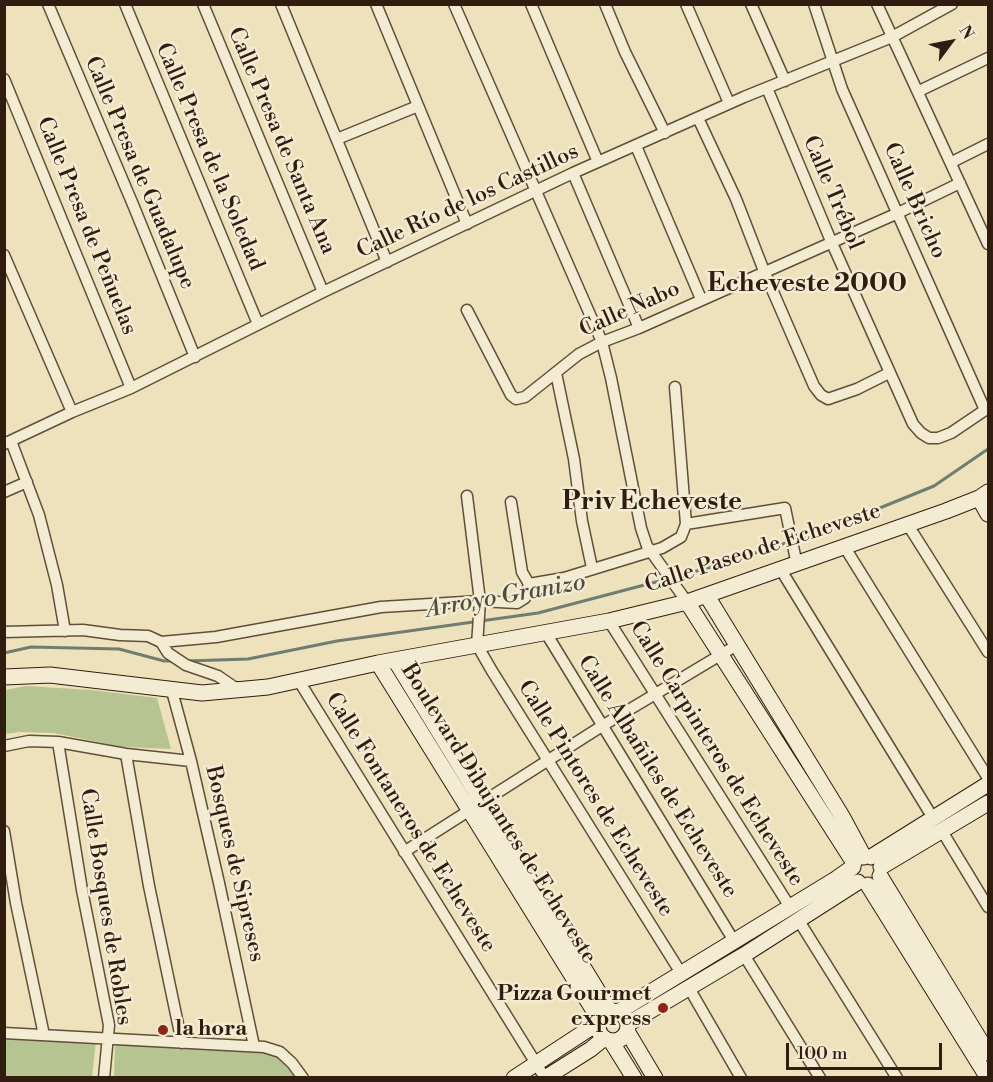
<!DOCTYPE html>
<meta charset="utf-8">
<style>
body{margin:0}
#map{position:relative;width:993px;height:1082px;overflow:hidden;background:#ede2bc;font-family:"Libre Bodoni",serif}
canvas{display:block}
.frame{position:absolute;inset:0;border:6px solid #311c10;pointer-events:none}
.north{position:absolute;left:921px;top:12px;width:60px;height:60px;-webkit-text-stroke:4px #f3ecd3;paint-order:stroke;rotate:58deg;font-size:16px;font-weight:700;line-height:24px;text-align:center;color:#311c10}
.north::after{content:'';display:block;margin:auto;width:21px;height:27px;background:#311c10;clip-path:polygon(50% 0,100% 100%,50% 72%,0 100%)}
.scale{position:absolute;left:786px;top:1043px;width:156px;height:27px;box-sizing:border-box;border:3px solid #311c10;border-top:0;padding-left:8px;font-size:18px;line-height:21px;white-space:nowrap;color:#311c10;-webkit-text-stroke:4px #f3ecd3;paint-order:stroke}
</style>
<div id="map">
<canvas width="993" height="1082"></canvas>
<div class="frame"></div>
<div class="north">N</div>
<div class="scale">100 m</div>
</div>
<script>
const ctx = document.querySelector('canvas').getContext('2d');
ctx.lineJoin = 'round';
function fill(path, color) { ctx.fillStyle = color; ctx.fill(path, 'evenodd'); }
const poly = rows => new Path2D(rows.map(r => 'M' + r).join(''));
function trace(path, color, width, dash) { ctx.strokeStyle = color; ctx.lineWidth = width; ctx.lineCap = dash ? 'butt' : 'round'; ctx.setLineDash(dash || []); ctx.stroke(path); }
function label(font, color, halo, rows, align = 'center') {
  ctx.font = font + ' "Libre Bodoni",serif'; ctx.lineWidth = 5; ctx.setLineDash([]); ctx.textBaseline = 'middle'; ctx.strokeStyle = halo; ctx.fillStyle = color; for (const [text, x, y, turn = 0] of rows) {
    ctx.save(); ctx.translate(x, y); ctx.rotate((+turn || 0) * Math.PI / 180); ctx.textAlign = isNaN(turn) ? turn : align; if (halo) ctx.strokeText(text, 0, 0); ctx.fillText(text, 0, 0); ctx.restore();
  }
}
fill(poly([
 [26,686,92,690,157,698,171,749,122,747,54,733,20,732,5,734,5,690],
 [4,1036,96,1041,92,1077,5,1077],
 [115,1041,275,1053,289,1066,297,1078,114,1078]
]), '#b6c492');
trace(poly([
 [674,577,712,567,823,531,934,486,988,449],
 [4,653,31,647,119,649,164,661,174,661],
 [187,661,248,659,337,641,538,613,667,579]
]), '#707d73', 3);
const street = poly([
 [48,4,134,207,195,357],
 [125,4,258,324],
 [203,4,323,292],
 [281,4,387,262],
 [376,4,467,224],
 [454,4,602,342,611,378,641,528,647,546,687,602],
 [531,4,598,162],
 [605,4,625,52,665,133],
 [686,4,729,103],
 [751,4,785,81],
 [814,4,842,89,985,410],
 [877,4,988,244],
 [4,79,131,388],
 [767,88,831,241,913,424,921,433,929,438,938,438,951,433,988,408],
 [919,91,988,58],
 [698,118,736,199,764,271,814,386,821,395,828,399,857,389,889,373],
 [337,139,418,106],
 [636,146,701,299],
 [952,162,988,144],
 [573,173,639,328],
 [4,255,72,412],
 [467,310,511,395,516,399,525,397,579,354,602,342,639,328,898,213,960,183],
 [556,373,574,459,582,521,592,568],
 [11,441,39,515,57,585,65,631],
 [4,444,72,412,131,388,323,292,573,173,744,97,892,37,952,4],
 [4,492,27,482],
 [467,496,480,601,477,645,492,671,681,973],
 [511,502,522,572,529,584],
 [686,524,785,508,797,565],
 [908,525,988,652],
 [844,546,988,778],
 [781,570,933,818],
 [529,584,564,578,662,548,681,537,686,524,675,387],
 [609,621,790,907],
 [4,632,83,630,120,635,148,636,161,642,168,653,186,665,218,676,240,691],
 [546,633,734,941],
 [161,642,216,637,381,607,480,601,517,603,525,598,529,584],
 [299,681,545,1078],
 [172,691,191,761,219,883,254,1046],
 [58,742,82,890,109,1025,104,1078],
 [4,746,29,741,58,742,126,754,191,761],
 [126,754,149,886,182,1043],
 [4,831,16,903,44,1035],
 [942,831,988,907],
 [404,852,602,726,737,645],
 [799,921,897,1078],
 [744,955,820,1078],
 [689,988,741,1078],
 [4,1033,264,1047,280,1052,292,1063,303,1078]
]);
const secondary = poly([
 [979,498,988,514],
 [707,596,843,818,864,857],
 [687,602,854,863],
 [395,660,610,1011],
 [378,663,599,1019],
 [4,677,50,675,202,693,268,687,378,663,609,621,687,602,946,511,979,498,988,492],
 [871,857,988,784],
 [881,867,988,803],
 [880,876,988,1053],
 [868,885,988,1078],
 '598 1026a15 15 0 1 1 30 0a15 15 0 1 1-30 0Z',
 [618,1012,836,879,853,867],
 [628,1024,744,955,858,882],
 [627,1031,655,1078],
 [611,1041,634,1078],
 [514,1078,598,1023],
 [545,1078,591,1049,603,1039]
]);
trace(street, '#604e3b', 13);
trace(secondary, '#311c10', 17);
trace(street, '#f3ecd3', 10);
trace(secondary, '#f3ecd3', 15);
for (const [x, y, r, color] of [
 [663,1008,6,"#8f2418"],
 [163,1030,6,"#8f2418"]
]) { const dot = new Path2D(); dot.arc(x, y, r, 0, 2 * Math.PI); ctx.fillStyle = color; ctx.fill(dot); trace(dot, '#f3ecd3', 2); }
label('22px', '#311c10', '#f3ecd3', [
 ["Calle Presa de Santa Ana",281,141,67],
 ["Calle Presa de la Soledad",209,157,67],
 ["Calle Presa de Guadalupe",139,173,67],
 ["Calle Trébol",832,193,67],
 ["Calle Bricho",914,201,66],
 ["Calle Río de los Castillos",468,202,-25],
 ["Calle Presa de Peñuelas",86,226,68],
 ["Calle Nabo",630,310,-24],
 ["Calle Paseo de Echeveste",763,549,-18],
 ["Calle Carpinteros de Echeveste",716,754,58],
 ["Calle Albañiles de Echeveste",657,777,58],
 ["Calle Pintores de Echeveste",595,799,58],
 ["Boulevard Dibujantes de Echeveste",498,814,58],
 ["Calle Fontaneros de Echeveste",410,823,58],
 ["Bosques de Sipreses",234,864,77],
 ["Calle Bosques de Robles",105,907,81]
]);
label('bold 22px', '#311c10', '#f3ecd3', [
 ["Pizza Gourmet",651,995],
 ["express",651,1020],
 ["la hora",175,1030,"left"]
], 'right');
label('italic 24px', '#504c42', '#f3ecd3', [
 ["Arroyo Granizo",506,597,-10]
]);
label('bold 26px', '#311c10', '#f3ecd3', [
 ["Echeveste 2000",807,285],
 ["Priv Echeveste",652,503]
]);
</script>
